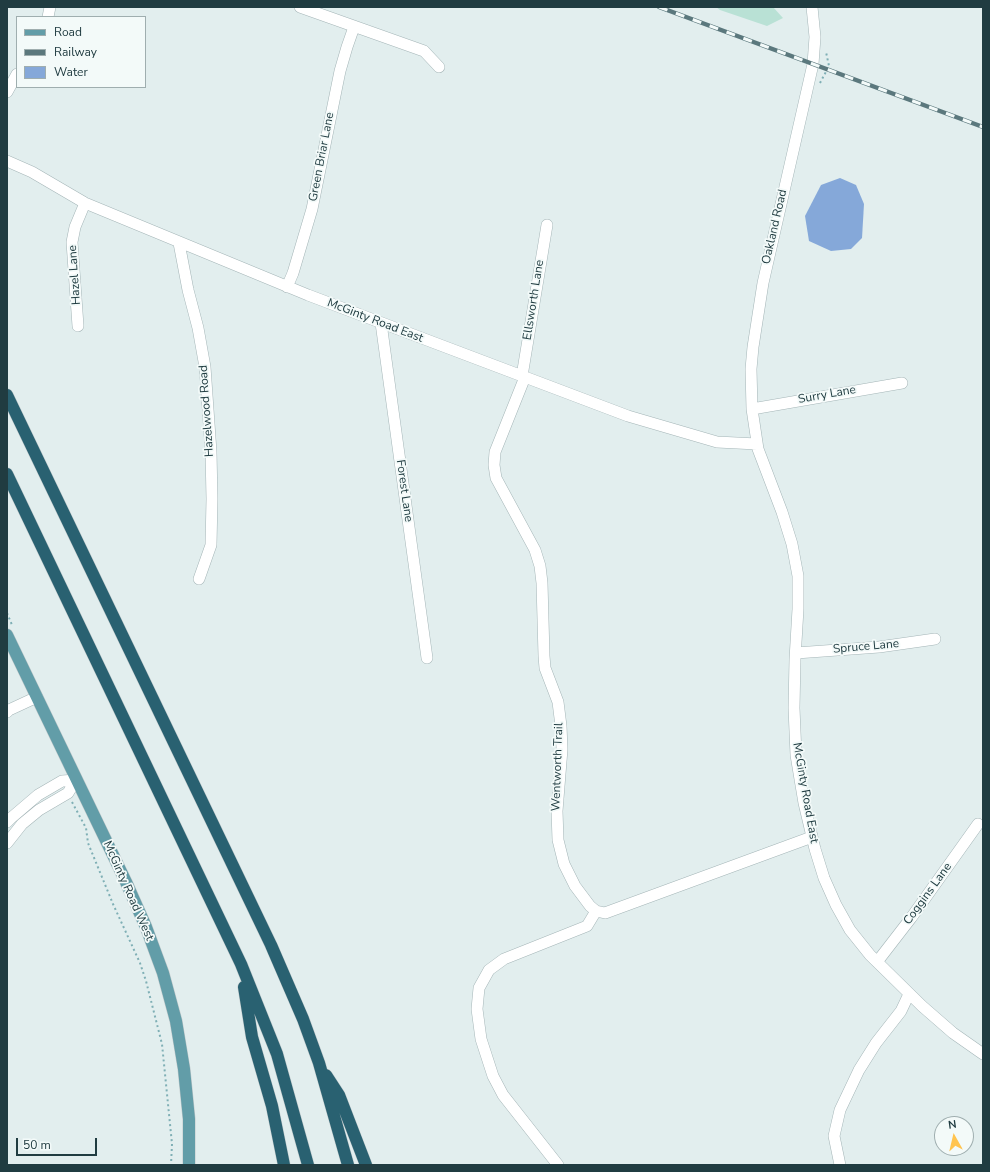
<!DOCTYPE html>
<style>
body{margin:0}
#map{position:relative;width:990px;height:1172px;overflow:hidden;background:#e2eeee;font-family:"Nunito Sans",sans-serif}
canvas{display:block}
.frame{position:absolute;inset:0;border:8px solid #203c41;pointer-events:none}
.legend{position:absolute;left:16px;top:16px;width:130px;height:72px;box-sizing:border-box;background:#f3faf9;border:1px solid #9faeaf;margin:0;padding:5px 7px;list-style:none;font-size:12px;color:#203c41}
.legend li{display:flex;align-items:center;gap:8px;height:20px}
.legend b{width:20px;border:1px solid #9faeaf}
.north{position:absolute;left:934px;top:1116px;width:40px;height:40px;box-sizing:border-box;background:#f3faf9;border:1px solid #9faeaf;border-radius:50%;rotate:352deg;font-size:11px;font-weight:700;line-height:16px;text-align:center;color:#203c41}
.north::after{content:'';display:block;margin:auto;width:14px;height:18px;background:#ffc44f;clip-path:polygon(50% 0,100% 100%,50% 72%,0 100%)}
.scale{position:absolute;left:16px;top:1138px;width:81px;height:18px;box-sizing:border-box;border:2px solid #203c41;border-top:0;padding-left:5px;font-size:12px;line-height:14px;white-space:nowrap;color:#203c41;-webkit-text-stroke:3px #f3faf9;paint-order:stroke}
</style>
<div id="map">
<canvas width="990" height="1172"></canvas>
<div class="frame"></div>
<ul class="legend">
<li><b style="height:5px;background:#629da8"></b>Road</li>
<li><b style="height:5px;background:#5b787d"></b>Railway</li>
<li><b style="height:11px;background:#85a8d9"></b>Water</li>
</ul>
<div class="north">N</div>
<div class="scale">50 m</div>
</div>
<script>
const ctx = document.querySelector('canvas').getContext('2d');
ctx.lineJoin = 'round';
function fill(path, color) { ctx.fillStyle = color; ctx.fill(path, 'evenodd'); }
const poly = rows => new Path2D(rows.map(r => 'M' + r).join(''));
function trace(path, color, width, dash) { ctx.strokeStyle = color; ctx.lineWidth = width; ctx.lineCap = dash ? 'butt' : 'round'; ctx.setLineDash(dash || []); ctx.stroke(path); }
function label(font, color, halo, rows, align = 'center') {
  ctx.font = font + ' "Nunito Sans",sans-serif'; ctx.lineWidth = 3.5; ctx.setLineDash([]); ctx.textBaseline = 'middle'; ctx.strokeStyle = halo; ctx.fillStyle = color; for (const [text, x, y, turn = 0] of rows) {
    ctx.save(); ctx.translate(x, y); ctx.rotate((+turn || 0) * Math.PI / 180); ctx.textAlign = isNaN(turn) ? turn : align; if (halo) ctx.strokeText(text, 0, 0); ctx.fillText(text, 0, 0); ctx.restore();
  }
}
fill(poly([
 [716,7,773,7,783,18,767,26,720,10]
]), '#b9e1d5');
fill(poly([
 [840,178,856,185,864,204,862,238,851,249,831,251,809,241,805,216,821,185]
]), '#85a8d9');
const minor = poly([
 [300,7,424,51,439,67],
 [812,7,815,37,813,64,763,283,753,347,751,369,752,409,758,449,782,512,792,544,798,576,798,609,795,659,794,708,796,755,804,803,815,849,824,878,836,905,850,930,870,955,922,1006,953,1033,983,1054],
 [48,17,50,7],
 [7,92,17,74],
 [7,161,32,172,85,203,308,295,628,416,717,442,757,444],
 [179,243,188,290,198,328,205,367,211,452,212,499,211,545,199,579],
 [287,287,293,273,312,209,340,71,347,47,354,27],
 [381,323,427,658],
 [78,326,72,242,75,227,85,203],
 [522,376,547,225],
 [525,377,495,452,494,465,496,478,535,550,540,566,542,583,544,656,545,668,558,702,561,726,562,749,557,811,558,840,564,864,575,886,590,906,596,911,605,913,812,837],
 [752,409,902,383],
 [796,653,879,647,935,639],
 [7,712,9,710,37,697],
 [7,822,11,818,38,795,62,781,76,780,68,793,39,810,22,824,7,843],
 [877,962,911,918,978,824],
 [558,1165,503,1095,493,1076,481,1039,477,1009,479,988,489,970,504,959,587,926,596,911],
 [840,1165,834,1136,840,1110,859,1070,876,1043,901,1011,909,994]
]);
const major = poly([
 [7,635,126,882,146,927,163,973,176,1021,184,1069,189,1119,189,1165]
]);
const highway = poly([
 [7,395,271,945,303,1019,319,1063,348,1165],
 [7,474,241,964,277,1054,308,1165],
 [244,987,252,1037,272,1106,284,1165],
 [326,1075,339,1095,366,1165]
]);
trace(minor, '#a4b5b7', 12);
trace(major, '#c1c8ca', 13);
trace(highway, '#c1c8ca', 13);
trace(poly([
 [820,83,829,66,826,52],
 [7,613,12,625],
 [72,802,86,828,88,843,113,904,140,963,146,981,162,1044,172,1144,171,1165]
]), '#7fafb5', 2, [2, 3]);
trace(minor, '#fff', 11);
trace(major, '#629da8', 12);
trace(highway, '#296171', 12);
const rail = poly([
 [659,7,983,127]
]);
trace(rail, '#5b787d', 4.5);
trace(rail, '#f3faf9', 3, [9]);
label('12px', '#203c41', '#f3faf9', [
 ["Green Briar Lane",322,157,-79],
 ["Oakland Road",775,227,-77],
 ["Hazel Lane",75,275,-94],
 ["Ellsworth Lane",534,300,-81],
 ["McGinty Road East",375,321,21],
 ["Surry Lane",827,395,-10],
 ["Hazelwood Road",207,411,-94],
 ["Forest Lane",404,491,82],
 ["Spruce Lane",866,647,-5],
 ["Wentworth Trail",558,767,-88],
 ["McGinty Road East",805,793,80],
 ["McGinty Road West",128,891,66],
 ["Coggins Lane",928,894,-54]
]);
</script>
